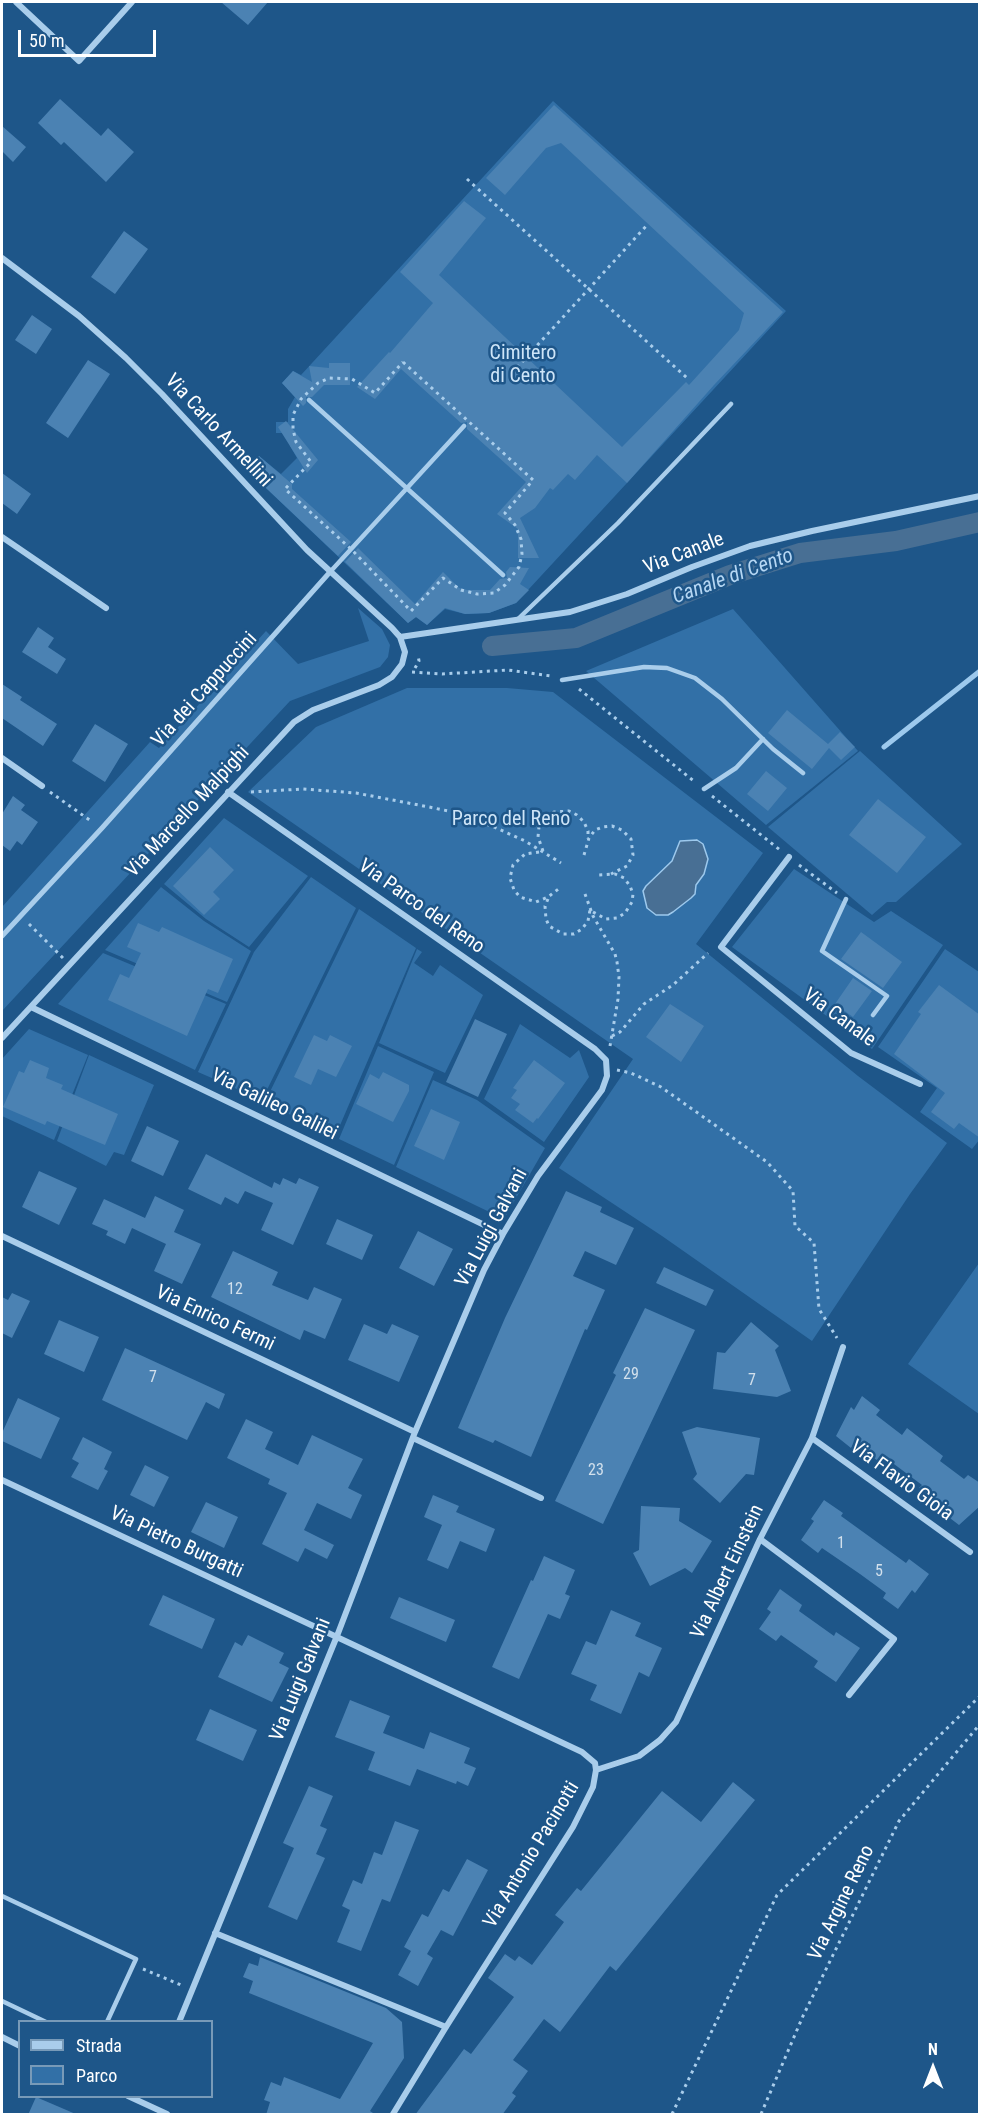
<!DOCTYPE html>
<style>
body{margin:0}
#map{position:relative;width:981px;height:2116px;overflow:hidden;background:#1e5689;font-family:"Roboto Condensed",sans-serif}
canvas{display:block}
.frame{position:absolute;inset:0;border:3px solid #fff;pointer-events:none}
.legend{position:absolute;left:18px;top:2020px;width:195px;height:78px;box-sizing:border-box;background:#1e5689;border:2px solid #789ab8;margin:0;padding:8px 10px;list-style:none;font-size:18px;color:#fff}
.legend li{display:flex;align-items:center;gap:12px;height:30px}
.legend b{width:30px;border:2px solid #789ab8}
.north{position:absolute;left:903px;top:2038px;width:60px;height:60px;-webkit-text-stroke:4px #1e5689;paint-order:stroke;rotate:0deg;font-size:16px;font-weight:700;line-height:24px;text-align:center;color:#fff}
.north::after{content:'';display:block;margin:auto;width:21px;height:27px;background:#fff;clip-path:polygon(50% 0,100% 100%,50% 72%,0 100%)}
.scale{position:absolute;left:18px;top:30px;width:138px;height:27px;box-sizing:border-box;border:3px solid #fff;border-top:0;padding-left:8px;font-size:18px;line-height:21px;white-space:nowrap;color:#fff;-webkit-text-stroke:4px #1e5689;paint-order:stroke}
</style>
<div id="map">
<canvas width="981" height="2116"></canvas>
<div class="frame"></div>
<ul class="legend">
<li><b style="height:8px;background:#a9cdeb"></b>Strada</li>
<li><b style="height:16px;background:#3270a7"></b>Parco</li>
</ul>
<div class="north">N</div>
<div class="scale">50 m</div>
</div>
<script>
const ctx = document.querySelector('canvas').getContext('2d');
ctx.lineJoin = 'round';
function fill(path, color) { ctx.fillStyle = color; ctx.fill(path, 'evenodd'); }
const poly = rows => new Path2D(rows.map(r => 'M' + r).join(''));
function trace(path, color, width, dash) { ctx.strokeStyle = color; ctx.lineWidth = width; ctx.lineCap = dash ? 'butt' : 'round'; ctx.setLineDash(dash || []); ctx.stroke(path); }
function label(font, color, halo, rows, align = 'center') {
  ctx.font = font + ' "Roboto Condensed",sans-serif'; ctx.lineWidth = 5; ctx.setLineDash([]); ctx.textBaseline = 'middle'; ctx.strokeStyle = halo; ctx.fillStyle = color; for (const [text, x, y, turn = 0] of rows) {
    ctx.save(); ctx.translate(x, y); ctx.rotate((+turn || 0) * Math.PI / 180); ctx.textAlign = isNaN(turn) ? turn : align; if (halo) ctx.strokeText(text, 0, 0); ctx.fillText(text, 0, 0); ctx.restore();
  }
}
fill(poly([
 [553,101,786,311,516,603,489,613,465,614,445,609,427,625,416,617,408,623,247,470,259,456,281,474,297,458,290,446,287,433,276,433,276,422,288,422,288,409,295,397,282,383,293,371,301,375],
 [358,608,382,629,390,645,388,657,380,667,290,701,2,1011,2,907,150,742,159,748,266,631,298,664,369,641],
 [733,609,858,751,766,825,586,671],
 [407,688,507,688,553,692,763,853,696,944,858,1076,947,1143,910,1194,812,1341,662,1236,559,1168,633,1059,248,792,316,727],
 [860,751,962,844,896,902,887,902,872,915,768,827],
 [224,818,308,876,249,947,206,919,164,884],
 [794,869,874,922,891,911,943,945,872,1049,732,947],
 [311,877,356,908,262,1100,198,1072,254,952],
 [161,887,204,921,251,951,227,1002,105,950],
 [359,909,416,948,335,1137,265,1102],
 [417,949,422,952,414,963,433,976,440,965,483,995,445,1073,379,1043],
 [945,949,979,972,980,1139,972,1149,920,1112,937,1088,878,1047],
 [103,953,226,1004,195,1070,58,1004],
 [520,1024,570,1058,579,1050,589,1077,544,1142,484,1099],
 [29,1029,88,1055,54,1140,2,1116,2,1059],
 [378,1046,434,1072,394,1165,339,1139],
 [89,1055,154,1085,124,1155,114,1152,106,1166,57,1141],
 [433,1080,477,1100,545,1148,504,1219,396,1167],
 [979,1263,979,1414,908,1364]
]), '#3270a7');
const water = poly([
 [697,840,703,844,708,859,704,874,696,885,695,894,691,898,673,912,668,915,656,915,647,908,643,891,646,886,672,861,680,841,697,840]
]);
fill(water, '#486f94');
trace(water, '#9dc9ed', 1.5);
trace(poly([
 [884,747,980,671]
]), '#9dc9ed', 5);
trace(poly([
 [492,646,576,638,730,575,800,553,896,541,980,522]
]), '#486f94', 20);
fill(poly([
 [221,2,268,2,248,25],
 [60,99,101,136,108,128,134,152,106,182,64,142,61,145,38,123],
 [554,105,783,312,714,385,627,483,597,455,575,480,568,474,553,490,550,488,535,508,520,518,539,558,518,558,518,529,497,514,526,482,467,429,467,422,461,423,401,369,375,399,357,387,389,352,390,353,433,303,400,272,464,201,486,218,439,275,622,447,686,382,689,385,739,330,744,313,561,143,546,148,505,195,486,178],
 [2,126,26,147,13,162,2,151],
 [124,231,148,249,115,294,91,277],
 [32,315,52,329,36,354,15,340],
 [88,360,110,374,68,438,46,423],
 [329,363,350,363,350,385,324,385,312,397,306,397,306,403,303,406,282,383,293,371,312,382,309,366,329,368],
 [286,421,318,460,307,473,278,427],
 [259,456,292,484,292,489,351,542,338,556,247,470],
 [2,473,31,494,17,514,2,503],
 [358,548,415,604,443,572,459,588,467,590,490,590,500,579,507,578,506,572,510,567,529,568,520,584,529,590,516,603,489,613,465,614,445,608,427,625,416,617,408,623,345,562],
 [38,627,54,638,48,647,66,659,57,674,22,652],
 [2,684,22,697,20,700,57,724,43,746,2,718],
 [787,710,828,744,840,732,855,747,841,760,829,748,812,769,768,733],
 [95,724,128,744,105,782,72,761],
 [766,771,787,788,768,811,747,794],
 [13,796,25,805,21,810,38,822,22,845,17,841,10,851,2,845,2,814],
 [878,799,926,837,897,873,849,835],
 [210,847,234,870,213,892,220,899,204,915,173,886],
 [138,923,159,932,162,927,233,959,218,993,208,989,187,1036,108,1000,120,974,129,978,141,953,127,947],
 [861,932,902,962,883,988,841,959],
 [853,978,872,991,853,1017,835,1004],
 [939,985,980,1015,980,1138,959,1123,954,1129,931,1112,945,1093,894,1054,921,1014,918,1012],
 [670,1004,704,1026,681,1062,646,1037],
 [475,1019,507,1034,478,1097,446,1082],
 [314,1035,327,1041,330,1035,352,1046,336,1077,318,1069,311,1085,294,1077],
 [30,1060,49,1068,46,1078,63,1085,61,1089,118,1114,105,1145,47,1121,45,1125,3,1107,19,1071,24,1073],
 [534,1060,565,1083,538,1119,537,1118,533,1123,515,1110,520,1104,511,1098,517,1090,513,1088],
 [383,1072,409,1085,409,1091,393,1122,356,1104,370,1074,379,1079],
 [431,1109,460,1122,444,1160,414,1146],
 [147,1126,179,1141,163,1176,131,1161],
 [206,1154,272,1188,274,1182,280,1185,283,1178,296,1184,299,1178,319,1187,293,1245,261,1230,273,1203,245,1191,238,1204,225,1197,221,1205,188,1189],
 [39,1171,77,1188,59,1225,22,1207],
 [566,1191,602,1207,600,1212,634,1228,616,1265,585,1251,573,1276,605,1290,587,1330,585,1329,531,1457,495,1440,493,1443,458,1428,505,1318],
 [155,1196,184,1210,174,1232,201,1244,182,1284,154,1271,166,1244,132,1228,125,1244,106,1235,108,1231,92,1224,104,1199,145,1218],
 [337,1219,373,1235,362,1260,326,1244],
 [418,1231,453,1249,434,1286,399,1268],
 [233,1251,278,1272,272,1285,308,1300,314,1287,342,1299,325,1339,304,1330,300,1340,211,1297],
 [664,1267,714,1290,706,1306,656,1283],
 [12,1293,30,1301,12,1338,2,1333,2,1297,8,1300],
 [645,1308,695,1330,603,1524,555,1501,616,1375,613,1373],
 [59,1320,99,1337,84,1372,44,1354],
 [751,1322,779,1346,775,1350,791,1391,777,1397,713,1389,717,1352,725,1353],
 [364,1324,387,1334,392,1324,419,1336,399,1382,348,1360],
 [125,1348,225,1394,219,1409,206,1402,187,1440,102,1400],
 [862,1396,880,1410,876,1415,902,1435,907,1428,943,1456,940,1461,964,1479,968,1475,980,1483,980,1506,959,1525,942,1512,945,1508,919,1488,922,1485,886,1458,882,1464,854,1443,851,1448,836,1436,851,1407,854,1410],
 [18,1398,60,1418,41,1459,2,1441,2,1433],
 [246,1419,273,1432,265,1449,298,1465,312,1435,363,1459,348,1488,362,1495,351,1519,317,1503,304,1530,334,1545,327,1559,305,1548,298,1562,262,1544,287,1493,268,1484,270,1479,227,1458],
 [697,1427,760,1438,754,1475,746,1474,720,1503,693,1479,697,1474,682,1432],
 [83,1437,112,1452,104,1469,108,1471,98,1490,71,1477,79,1463,72,1459],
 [145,1465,169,1477,154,1507,130,1495],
 [433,1495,459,1506,456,1512,495,1529,486,1552,460,1541,448,1569,427,1560,442,1525,424,1517],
 [824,1500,843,1513,841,1516,906,1563,909,1559,929,1574,915,1593,912,1590,898,1609,883,1598,886,1593,860,1574,822,1548,818,1553,801,1540,814,1521,811,1519],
 [206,1502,238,1517,224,1548,191,1532],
 [641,1506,680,1508,679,1521,712,1541,692,1573,685,1568,650,1586,633,1553,639,1550],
 [544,1556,575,1570,565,1594,570,1596,560,1619,548,1614,519,1679,492,1667,531,1580,533,1581],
 [780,1589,802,1605,799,1611,834,1636,836,1632,860,1648,836,1682,814,1667,818,1661,781,1635,776,1641,759,1629,771,1612,767,1609],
 [163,1595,215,1619,202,1649,149,1625],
 [399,1597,455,1620,446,1642,390,1618],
 [611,1610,641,1623,635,1636,662,1648,649,1677,639,1672,621,1714,590,1700,597,1685,571,1674,586,1641,596,1645],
 [248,1635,284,1653,279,1663,289,1668,272,1702,218,1677,235,1642,242,1646],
 [350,1700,390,1716,383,1733,424,1749,430,1732,470,1748,464,1763,476,1768,468,1786,457,1781,456,1784,417,1769,410,1786,368,1770,375,1752,335,1737],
 [210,1709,257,1730,243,1761,196,1740],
 [733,1782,755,1800,616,1971,610,1966,560,2032,544,2019,513,2060,528,2071,512,2093,516,2096,502,2115,415,2115,464,2049,471,2054,514,1997,488,1978,505,1954,515,1961,519,1956,532,1965,564,1922,555,1915,577,1888,581,1891,662,1791,701,1822],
 [309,1786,333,1796,320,1826,327,1829,316,1854,325,1858,297,1920,268,1907,294,1848,283,1843],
 [395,1821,419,1830,390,1902,382,1899,361,1951,337,1942,350,1910,342,1906,353,1880,362,1884,374,1852,382,1855],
 [467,1859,488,1870,453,1936,441,1930,427,1954,433,1958,418,1986,398,1975,411,1951,404,1947,422,1914,428,1917,443,1889,449,1892],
 [260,1957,386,2008,402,2022,404,2058,370,2111,376,2115,266,2115,270,2102,264,2100,271,2082,281,2086,284,2077,340,2099,373,2043,249,1993,253,1981,243,1977,249,1963,258,1966],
 [36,2097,78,2115,28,2115]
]), '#4b82b3');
trace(poly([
 [467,179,687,378],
 [403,362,533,480,505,513,515,525,521,539,522,554,519,567,505,585,494,593,477,594,461,590,443,578,411,611,351,549,285,489,311,462,296,442,293,429,293,415,301,399,318,383,329,378,352,379,375,393,403,362],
 [512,373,648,224],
 [415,668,419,661,418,655],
 [412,672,442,674,508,670,551,676],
 [579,689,695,782],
 [50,792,91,821],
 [251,792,303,789,356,793,429,807,453,812,494,827,525,841,561,863],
 [712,796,780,850],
 [543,851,538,837,539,827,547,817,554,812,569,811,577,815,584,822,588,831,588,839],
 [539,852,525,854,513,865,510,878,514,890,520,897,536,902,548,897,561,887],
 [584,855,589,838,595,830,603,827,612,826,622,830,631,839,633,855,627,866,611,874],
 [799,865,837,893],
 [585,894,593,916,615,954,617,962,619,977,618,999,610,1046],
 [548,899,545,906,546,919,549,926,563,934,574,934,582,929,588,921,590,910],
 [593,912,606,919,617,918,625,913,632,902,633,894,630,886,624,878,615,874,598,875],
 [29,924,63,958],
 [612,1036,620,1032,644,1004,673,985,708,953],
 [617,1070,631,1073,661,1087,767,1162,793,1191,795,1226,814,1243,819,1309,837,1338],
 [143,1969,181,1985],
 [672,2114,777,1895,980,1696],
 [761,2114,803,2016,899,1821,980,1724]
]), '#a9cdeb', 3, [3, 4.5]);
trace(poly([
 [309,400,503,575],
 [330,572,464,426],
 [518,619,618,523,731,404],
 [562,680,644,667,667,668,695,678,722,699,773,749,803,773],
 [704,789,736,768,763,739],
 [846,899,822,951,887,996,873,1015],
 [2,1896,136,1959,107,2022],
 [2,2001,46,2022]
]), '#a9cdeb', 4.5);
trace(poly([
 [2,936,102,828,330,572]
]), '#a9cdeb', 5);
trace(poly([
 [16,2,79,61,132,2],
 [2,258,79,316,126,358,162,394,307,550,392,628,400,637,405,652,402,664,392,677,379,685,313,710,294,722,2,1038],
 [2,537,106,608],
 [400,637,570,612,627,594,692,567,750,546,812,531,980,496],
 [2,758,42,786],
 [789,857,721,947,851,1053,920,1084],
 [31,1007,503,1234],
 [2,1236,415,1432],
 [413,1438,541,1498],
 [812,1438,970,1552],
 [2,1480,582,1752,595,1763,596,1770,593,1787,573,1827,446,2027,393,2114],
 [760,1539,894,1639,849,1695],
 [596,1770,639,1756,660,1740,676,1722,760,1539,812,1438,843,1347],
 [215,1933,446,2027],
 [179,2022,337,1636,415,1432,484,1270,503,1234,538,1176,602,1090,607,1076,606,1060,595,1049,228,792],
 [2,2037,20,2046],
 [128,2096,167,2114]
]), '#a9cdeb', 6);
label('16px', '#d2e0ec', null, [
 ["12",235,1290],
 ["29",631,1375],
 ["7",153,1378],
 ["7",752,1381],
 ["23",596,1471],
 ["1",841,1544],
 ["5",879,1572]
]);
label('20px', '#cee5f8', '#1e5689', [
 ["Cimitero",523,354],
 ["di Cento",523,377],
 ["Parco del Reno",511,820]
]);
label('20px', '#fff', '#1e5689', [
 ["Via Carlo Armellini",218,431,47],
 ["Via Canale",684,554,-21],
 ["Via dei Cappuccini",205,690,-48],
 ["Via Marcello Malpighi",188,812,-47],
 ["Via Parco del Reno",421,907,35],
 ["Via Canale",839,1018,36],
 ["Via Galileo Galilei",274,1105,26],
 ["Via Luigi Galvani",492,1228,-62],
 ["Via Enrico Fermi",215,1319,25],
 ["Via Flavio Gioia",901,1481,36],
 ["Via Pietro Burgatti",176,1543,25],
 ["Via Albert Einstein",728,1572,-65],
 ["Via Luigi Galvani",301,1680,-68],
 ["Via Antonio Pacinotti",532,1855,-59],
 ["Via Argine Reno",842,1903,-64]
]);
label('italic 21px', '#b5d6f3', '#1e5689', [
 ["Canale di Cento",733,577,-20]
]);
</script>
